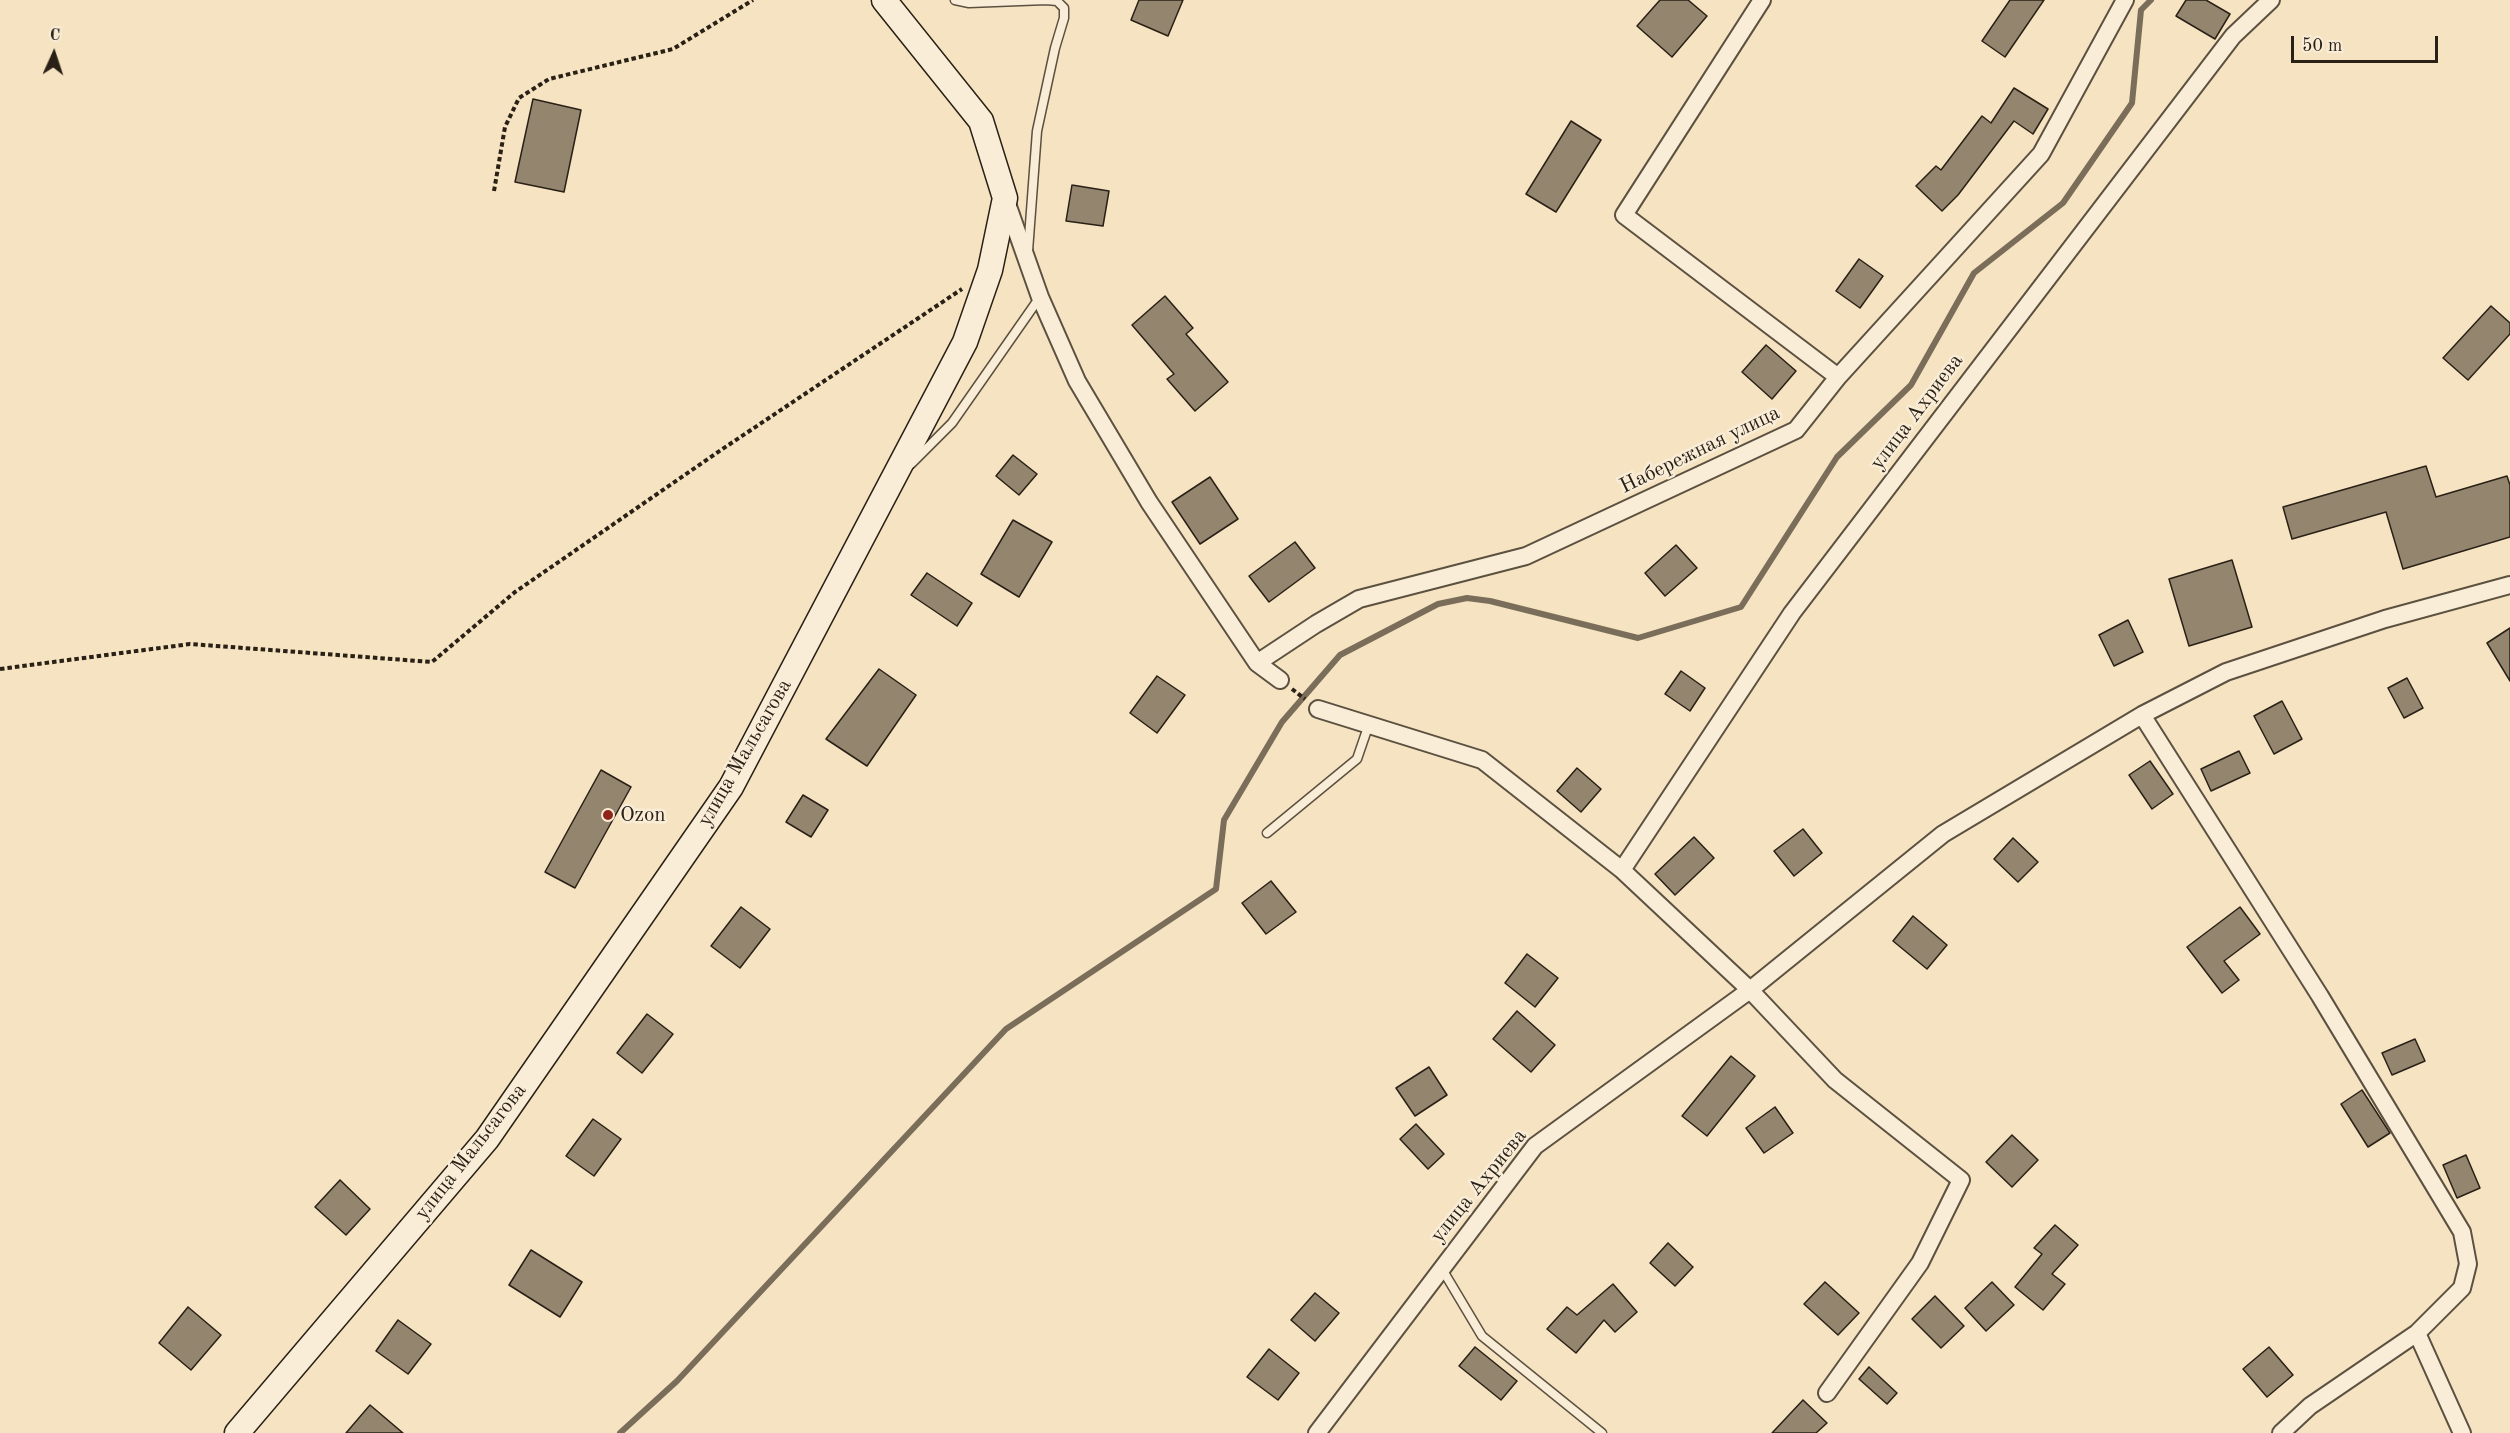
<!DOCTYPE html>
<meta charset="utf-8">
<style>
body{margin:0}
#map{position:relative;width:2510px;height:1433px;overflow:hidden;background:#f6e3c1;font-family:"Old Standard TT",serif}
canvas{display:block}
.north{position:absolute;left:24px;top:24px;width:60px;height:60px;-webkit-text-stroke:4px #f9edd7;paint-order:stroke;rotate:3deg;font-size:16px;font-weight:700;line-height:24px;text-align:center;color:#292016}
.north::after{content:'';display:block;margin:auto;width:21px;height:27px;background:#292016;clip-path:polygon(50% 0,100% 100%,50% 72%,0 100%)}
.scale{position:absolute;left:2291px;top:36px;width:147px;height:27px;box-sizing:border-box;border:3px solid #292016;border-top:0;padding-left:8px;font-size:18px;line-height:21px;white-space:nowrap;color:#292016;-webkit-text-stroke:4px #f9edd7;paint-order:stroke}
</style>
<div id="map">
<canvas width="2510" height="1433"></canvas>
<div class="north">С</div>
<div class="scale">50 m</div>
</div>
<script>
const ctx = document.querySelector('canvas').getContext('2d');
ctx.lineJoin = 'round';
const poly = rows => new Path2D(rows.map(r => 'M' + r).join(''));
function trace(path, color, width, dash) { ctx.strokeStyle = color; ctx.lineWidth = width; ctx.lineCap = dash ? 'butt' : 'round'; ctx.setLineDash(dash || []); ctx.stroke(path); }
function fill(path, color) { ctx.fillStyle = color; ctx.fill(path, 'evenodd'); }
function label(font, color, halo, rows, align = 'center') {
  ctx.font = font + ' "Old Standard TT",serif'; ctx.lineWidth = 5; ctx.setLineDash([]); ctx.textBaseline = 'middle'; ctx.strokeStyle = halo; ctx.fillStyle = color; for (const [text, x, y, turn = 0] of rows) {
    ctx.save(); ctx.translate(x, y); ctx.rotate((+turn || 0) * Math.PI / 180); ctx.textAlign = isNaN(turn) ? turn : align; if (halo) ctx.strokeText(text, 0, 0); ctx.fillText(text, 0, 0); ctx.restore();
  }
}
trace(poly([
 [620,1433,677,1381,1006,1029,1216,889,1224,820,1282,722,1340,655,1438,604,1467,598,1490,601,1638,638,1741,607,1837,457,1911,385,1974,273,2063,203,2132,103,2141,10,2151,0]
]), '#7a6d5a', 6);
const building = poly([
 [1139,0,1183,0,1168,36,1131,20,1139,0],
 [1660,0,1688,0,1707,16,1672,57,1637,26,1660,0],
 [2010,0,2044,0,2005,57,1982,41,2010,0],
 [2186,0,2206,0,2230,14,2215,39,2176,16,2186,0],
 [2014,88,2048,109,2033,134,2014,121,1958,195,1942,211,1916,186,1936,166,1941,170,1982,116,1991,123,2014,88],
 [533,99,581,110,564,192,515,182,533,99],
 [1571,121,1601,140,1556,212,1526,194,1571,121],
 [1072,185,1109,191,1103,226,1066,221,1072,185],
 [1859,259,1883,276,1860,308,1836,291,1859,259],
 [1165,296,1193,328,1186,334,1228,382,1195,411,1167,379,1174,374,1132,325,1165,296],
 [2491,306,2510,323,2510,334,2468,380,2443,358,2491,306],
 [1766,345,1796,371,1772,399,1742,372,1766,345],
 [1013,455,1037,474,1019,495,996,476,1013,455],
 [2426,466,2436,497,2507,476,2510,485,2510,537,2403,569,2386,512,2292,539,2283,507,2426,466],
 [1210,477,1238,519,1200,544,1172,502,1210,477],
 [1013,520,1052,542,1019,597,981,574,1013,520],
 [1295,542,1315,568,1269,602,1249,576,1295,542],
 [1676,545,1697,568,1665,596,1645,573,1676,545],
 [2232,560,2252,627,2189,646,2169,579,2232,560],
 [927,573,972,603,957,626,911,595,927,573],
 [2128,620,2143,652,2114,666,2099,635,2128,620],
 [2510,628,2510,681,2487,643,2510,628],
 [879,669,916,695,867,766,826,739,879,669],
 [1681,671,1705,688,1690,711,1665,694,1681,671],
 [1157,676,1185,695,1157,733,1130,713,1157,676],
 [2407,678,2423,708,2404,718,2388,688,2407,678],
 [2282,701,2302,739,2274,754,2254,716,2282,701],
 [2239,751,2250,773,2211,791,2201,769,2239,751],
 [2150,761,2173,794,2152,809,2129,775,2150,761],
 [1577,768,1601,789,1581,812,1557,791,1577,768],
 [601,770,631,787,575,888,545,872,601,770],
 [803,795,828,810,811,837,786,822,803,795],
 [1803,829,1822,853,1794,876,1774,851,1803,829],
 [1694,837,1714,858,1675,895,1655,874,1694,837],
 [2013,838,2038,862,2018,882,1994,859,2013,838],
 [1271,881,1296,912,1266,934,1242,903,1271,881],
 [741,907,770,929,740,968,711,946,741,907],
 [2240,907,2260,934,2224,961,2239,980,2222,993,2187,947,2240,907],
 [1913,916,1947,945,1927,969,1893,941,1913,916],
 [1527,954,1558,978,1535,1007,1505,983,1527,954],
 [1517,1011,1555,1045,1531,1072,1493,1039,1517,1011],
 [647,1014,673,1034,642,1073,617,1053,647,1014],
 [2415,1039,2425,1061,2392,1075,2382,1053,2415,1039],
 [1731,1056,1755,1076,1707,1136,1682,1116,1731,1056],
 [1429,1067,1447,1095,1415,1116,1396,1088,1429,1067],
 [2362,1090,2390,1133,2368,1147,2341,1104,2362,1090],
 [1775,1107,1793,1133,1764,1153,1746,1128,1775,1107],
 [593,1119,621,1139,594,1176,566,1156,593,1119],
 [1416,1124,1444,1154,1428,1169,1400,1139,1416,1124],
 [2012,1135,2038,1160,2012,1187,1986,1162,2012,1135],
 [2466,1155,2480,1188,2457,1198,2443,1165,2466,1155],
 [340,1180,370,1209,346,1235,315,1207,340,1180],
 [2055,1225,2078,1245,2052,1274,2065,1284,2043,1310,2015,1287,2042,1254,2034,1248,2055,1225],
 [1668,1243,1693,1267,1675,1286,1650,1263,1668,1243],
 [531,1250,582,1282,560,1317,509,1285,531,1250],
 [1825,1282,1859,1313,1838,1335,1804,1304,1825,1282],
 [1992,1282,2014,1305,1986,1331,1965,1308,1992,1282],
 [1613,1284,1637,1312,1615,1332,1604,1320,1576,1353,1547,1329,1567,1307,1577,1315,1613,1284],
 [1315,1293,1339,1313,1315,1341,1291,1320,1315,1293],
 [1935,1296,1964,1326,1941,1348,1912,1319,1935,1296],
 [188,1307,221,1335,191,1370,159,1343,188,1307],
 [398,1320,431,1344,408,1374,376,1351,398,1320],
 [1475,1347,1517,1381,1501,1400,1459,1366,1475,1347],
 [2269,1347,2293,1375,2267,1397,2243,1369,2269,1347],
 [1269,1349,1299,1373,1278,1400,1247,1377,1269,1349],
 [1869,1367,1897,1393,1887,1404,1859,1379,1869,1367],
 [1803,1400,1827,1423,1816,1433,1772,1433,1803,1400],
 [370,1405,403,1433,346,1433,370,1405]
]);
fill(building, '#94856f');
trace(building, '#292016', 1.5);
const lane = poly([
 [955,0,969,3,1046,0,1057,1,1064,8,1064,18,1055,48,1037,131,1028,251],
 [911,464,952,423,1040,297],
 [1267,833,1357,759,1369,724],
 [1442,1269,1482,1336,1602,1433]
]);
const street = poly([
 [1762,0,1624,215,1838,377],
 [1005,198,1040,297,1077,381,1149,502,1257,663,1280,680],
 [1257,663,1316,624,1359,599,1526,556,1796,430,1838,377,2041,154,2125,0],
 [1318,709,1482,760,1622,870,1750,990,1835,1080,1961,1180,1920,1263,1827,1393],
 [2142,715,2320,996,2462,1232,2468,1264,2462,1288,2417,1333,2310,1406,2281,1433],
 [1622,870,1792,613,2233,36,2271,0],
 [2417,1333,2462,1433],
 [1317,1433,1535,1146,1750,990,1943,834,2142,715,2226,672,2385,619,2510,585]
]);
const secondary = poly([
 [237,1433,487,1139,731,787,965,342,990,270,1005,198,981,121,884,0]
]);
trace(lane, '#5c5141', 11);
trace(street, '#5c5141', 20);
trace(secondary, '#292016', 27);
trace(poly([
 [494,191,505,127,519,98,549,79,673,49,753,0],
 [0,669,190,644,432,662,515,592,721,450,962,289],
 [1292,689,1305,699]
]), '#292016', 4, [4.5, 3]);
trace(lane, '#f9edd7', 8);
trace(street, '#f9edd7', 16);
trace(secondary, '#f9edd7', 24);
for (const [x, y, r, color] of [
 [608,815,6,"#8f2418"]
]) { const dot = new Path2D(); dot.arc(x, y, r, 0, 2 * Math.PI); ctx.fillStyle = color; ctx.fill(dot); trace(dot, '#f9edd7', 2); }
label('21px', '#292016', '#f9edd7', [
 ["улица Ахриева",1917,412,-53],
 ["Набережная улица",1700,450,-26],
 ["улица Мальсагова",745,753,-60],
 ["улица Мальсагова",471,1152,-52],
 ["улица Ахриева",1479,1186,-51]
]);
label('21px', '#292016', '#f9edd7', [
 ["Ozon",620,815]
], 'left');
</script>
